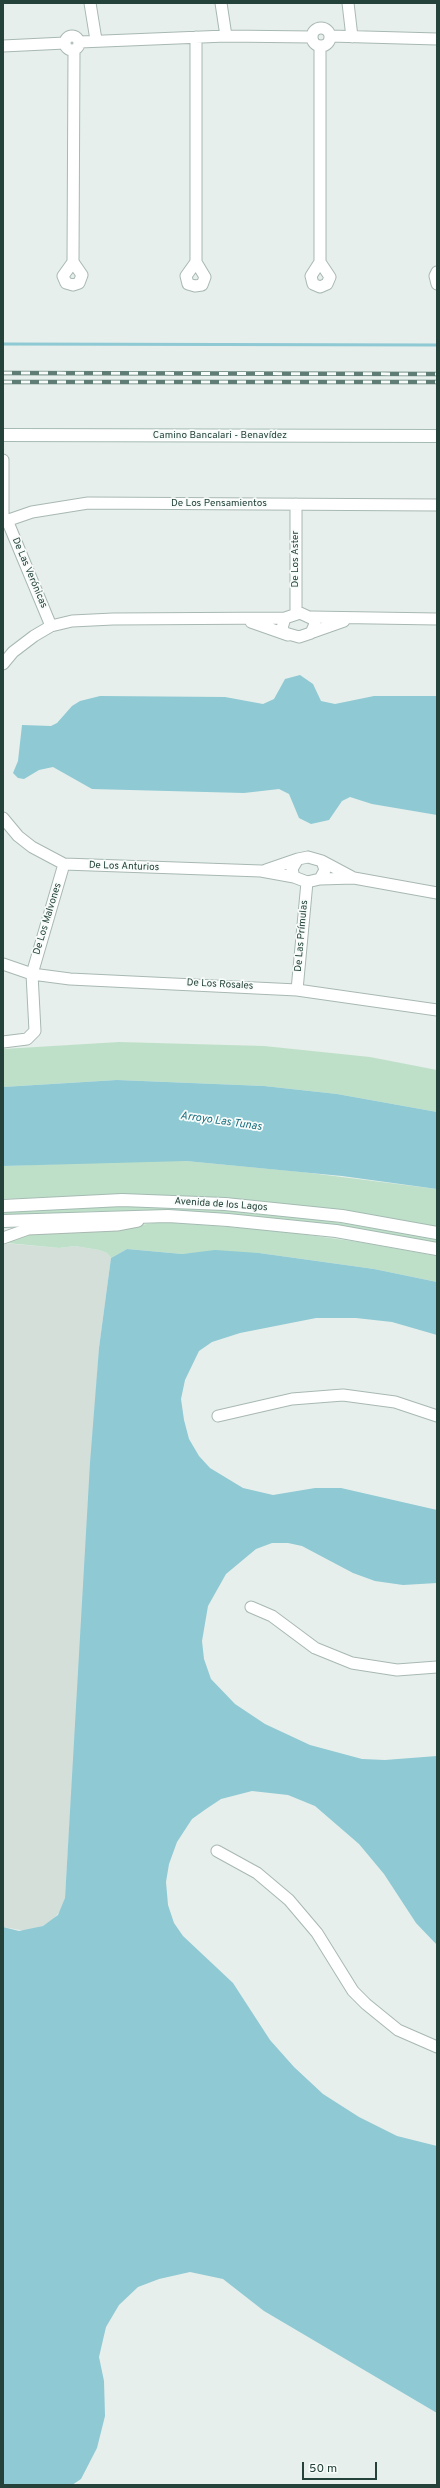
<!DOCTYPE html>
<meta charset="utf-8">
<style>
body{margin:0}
#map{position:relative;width:440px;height:2488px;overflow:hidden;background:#e6efeb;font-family:Overpass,sans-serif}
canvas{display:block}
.frame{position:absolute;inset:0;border:4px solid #24423a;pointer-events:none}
.scale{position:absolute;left:302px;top:2462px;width:75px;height:18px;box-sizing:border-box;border:2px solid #24423a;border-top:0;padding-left:5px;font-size:12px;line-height:14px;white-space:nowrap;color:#24423a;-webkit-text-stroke:3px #f7fbf9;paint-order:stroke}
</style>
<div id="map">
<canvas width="440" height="2488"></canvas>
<div class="frame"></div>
<div class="scale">50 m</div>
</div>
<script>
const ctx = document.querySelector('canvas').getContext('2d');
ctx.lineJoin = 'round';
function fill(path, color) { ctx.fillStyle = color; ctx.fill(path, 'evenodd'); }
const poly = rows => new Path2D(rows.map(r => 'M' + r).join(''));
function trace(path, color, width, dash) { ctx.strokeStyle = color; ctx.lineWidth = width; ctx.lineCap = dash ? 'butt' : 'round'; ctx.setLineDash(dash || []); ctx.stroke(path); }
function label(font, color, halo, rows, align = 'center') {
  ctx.font = font + ' Overpass,sans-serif'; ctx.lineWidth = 3.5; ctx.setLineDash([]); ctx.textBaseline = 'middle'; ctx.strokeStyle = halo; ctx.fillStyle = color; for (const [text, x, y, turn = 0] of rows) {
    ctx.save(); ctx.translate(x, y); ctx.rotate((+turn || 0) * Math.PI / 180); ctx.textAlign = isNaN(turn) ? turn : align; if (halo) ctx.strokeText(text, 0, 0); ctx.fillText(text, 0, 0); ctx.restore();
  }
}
fill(poly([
 [3,1243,59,1248,75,1246,99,1250,107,1253,111,1258,99,1348,65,1898,62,1909,52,1921,43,1926,26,1931,3,1927]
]), '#d4dfda');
fill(poly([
 [119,1042,264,1046,370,1057,437,1070,437,1112,337,1094,264,1086,117,1080,3,1087,3,1049],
 [140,1161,186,1161,302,1172,437,1189,437,1229,352,1213,250,1201,195,1197,105,1195,3,1199,3,1166],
 [97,1205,228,1209,312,1218,437,1239,437,1245,161,1211,98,1211,3,1216,3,1210],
 [161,1222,272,1230,359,1242,437,1256,437,1282,374,1269,259,1253,204,1252,182,1254,127,1249,111,1258,107,1253,99,1250,75,1246,59,1248,7,1243,17,1234,113,1229]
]), '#bfe0c8');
fill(poly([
 [300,675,313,684,321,701,335,704,374,696,437,696,437,815,372,804,350,797,342,801,329,820,311,824,299,818,289,794,279,789,244,793,92,789,53,767,39,770,24,779,18,778,13,773,18,761,22,725,51,726,57,723,72,706,80,701,100,696,225,697,263,704,274,699,285,679],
 [117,1080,264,1086,337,1094,437,1112,437,1189,342,1176,186,1161,3,1166,3,1087],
 [127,1249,182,1254,215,1250,259,1253,374,1269,437,1282,437,1335,392,1322,356,1318,316,1318,240,1333,212,1342,199,1351,185,1380,181,1399,184,1420,189,1439,199,1456,210,1468,243,1488,273,1495,315,1488,341,1488,437,1510,437,1583,403,1585,375,1581,353,1573,302,1546,288,1543,272,1543,256,1549,226,1574,208,1606,202,1641,204,1659,211,1679,235,1704,265,1724,310,1745,362,1759,385,1760,437,1756,437,1945,416,1923,384,1874,359,1844,315,1806,288,1795,252,1791,221,1799,206,1809,192,1819,177,1842,169,1864,166,1882,168,1905,174,1923,183,1936,233,1983,270,2040,294,2067,323,2094,359,2117,397,2136,437,2146,437,2413,264,2311,223,2279,190,2272,159,2279,138,2287,119,2305,106,2327,99,2357,104,2381,105,2416,97,2448,81,2479,72,2485,3,2485,3,1927,19,1931,43,1926,58,1915,65,1898,90,1463,99,1348,111,1258]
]), '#8ec9d4');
trace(poly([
 [3,344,437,345]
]), '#8ec9d4', 3);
const street = poly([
 [90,3,96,40],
 [221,3,226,36],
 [348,3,352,37],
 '312 37a9 9 0 1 1 18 0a9 9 0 1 1-18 0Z',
 '65 43a7 7 0 1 1 14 0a7 7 0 1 1-14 0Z',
 [330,36,437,39],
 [80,42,226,36,312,37],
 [3,46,65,43],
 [320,46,320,262,311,276,313,284,320,287,327,284,330,277,320,262],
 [73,262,82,275,79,283,73,285,66,283,63,276,73,262,74,50],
 [196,262,186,276,188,284,195,286,202,285,205,277,196,262,196,37],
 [437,272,435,276,437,284],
 [3,460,3,522],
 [296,504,296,613],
 [7,520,51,626],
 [3,522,32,512,88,503,437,505],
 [300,613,313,619,315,624,311,633,299,637,285,633,282,628,285,618,300,613],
 [311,617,437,619],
 [251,622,288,635],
 [310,633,344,621],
 [3,664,13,652,34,636,51,626,72,621,113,619,285,618],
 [3,818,18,836,32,847,64,864,261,871,294,877],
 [308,857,322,861,325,870,320,879,307,882,294,877,292,869,298,859,308,857],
 [322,861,352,877],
 [266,870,298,859],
 [320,879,354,878,437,893],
 [3,964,32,974,70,979,297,990,437,1010],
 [297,990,307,882],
 [3,1042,27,1039,35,1031,32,974,64,864],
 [3,1238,28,1229,117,1225,138,1221],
 [218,1416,292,1399,343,1395,395,1402,437,1416],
 [251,1607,272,1616,315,1648,352,1663,397,1670,437,1667],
 [217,1851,257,1873,289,1900,317,1933,353,1991,366,2004,398,2030,437,2047]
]);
const secondary = poly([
 [3,435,437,436],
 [3,1206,122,1200,225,1204,342,1216,437,1233],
 [3,1221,168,1216,228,1220,336,1231,437,1249]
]);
trace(street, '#a8b8b2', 13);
trace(secondary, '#a4bbb3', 14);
trace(street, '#fff', 11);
trace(secondary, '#fff', 12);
const rail = poly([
 [3,373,437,374],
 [3,382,437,382]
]);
trace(rail, '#5f7d75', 4.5);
trace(rail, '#f7fbf9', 3, [9]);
label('10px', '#24423a', '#f7fbf9', [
 ["Camino Bancalari - Benavídez",220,436],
 ["De Los Pensamientos",219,504],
 ["De Los Aster",296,559,-90],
 ["De Las Verónicas",29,573,67],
 ["De Los Anturios",124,867,2],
 ["De Los Malvones",48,919,-73],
 ["De Las Prímulas",302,936,-85],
 ["De Los Rosales",220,985,3],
 ["Avenida de los Lagos",221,1205,4]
]);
label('italic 11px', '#1c6f80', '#f7fbf9', [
 ["Arroyo Las Tunas",221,1122,8]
]);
</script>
